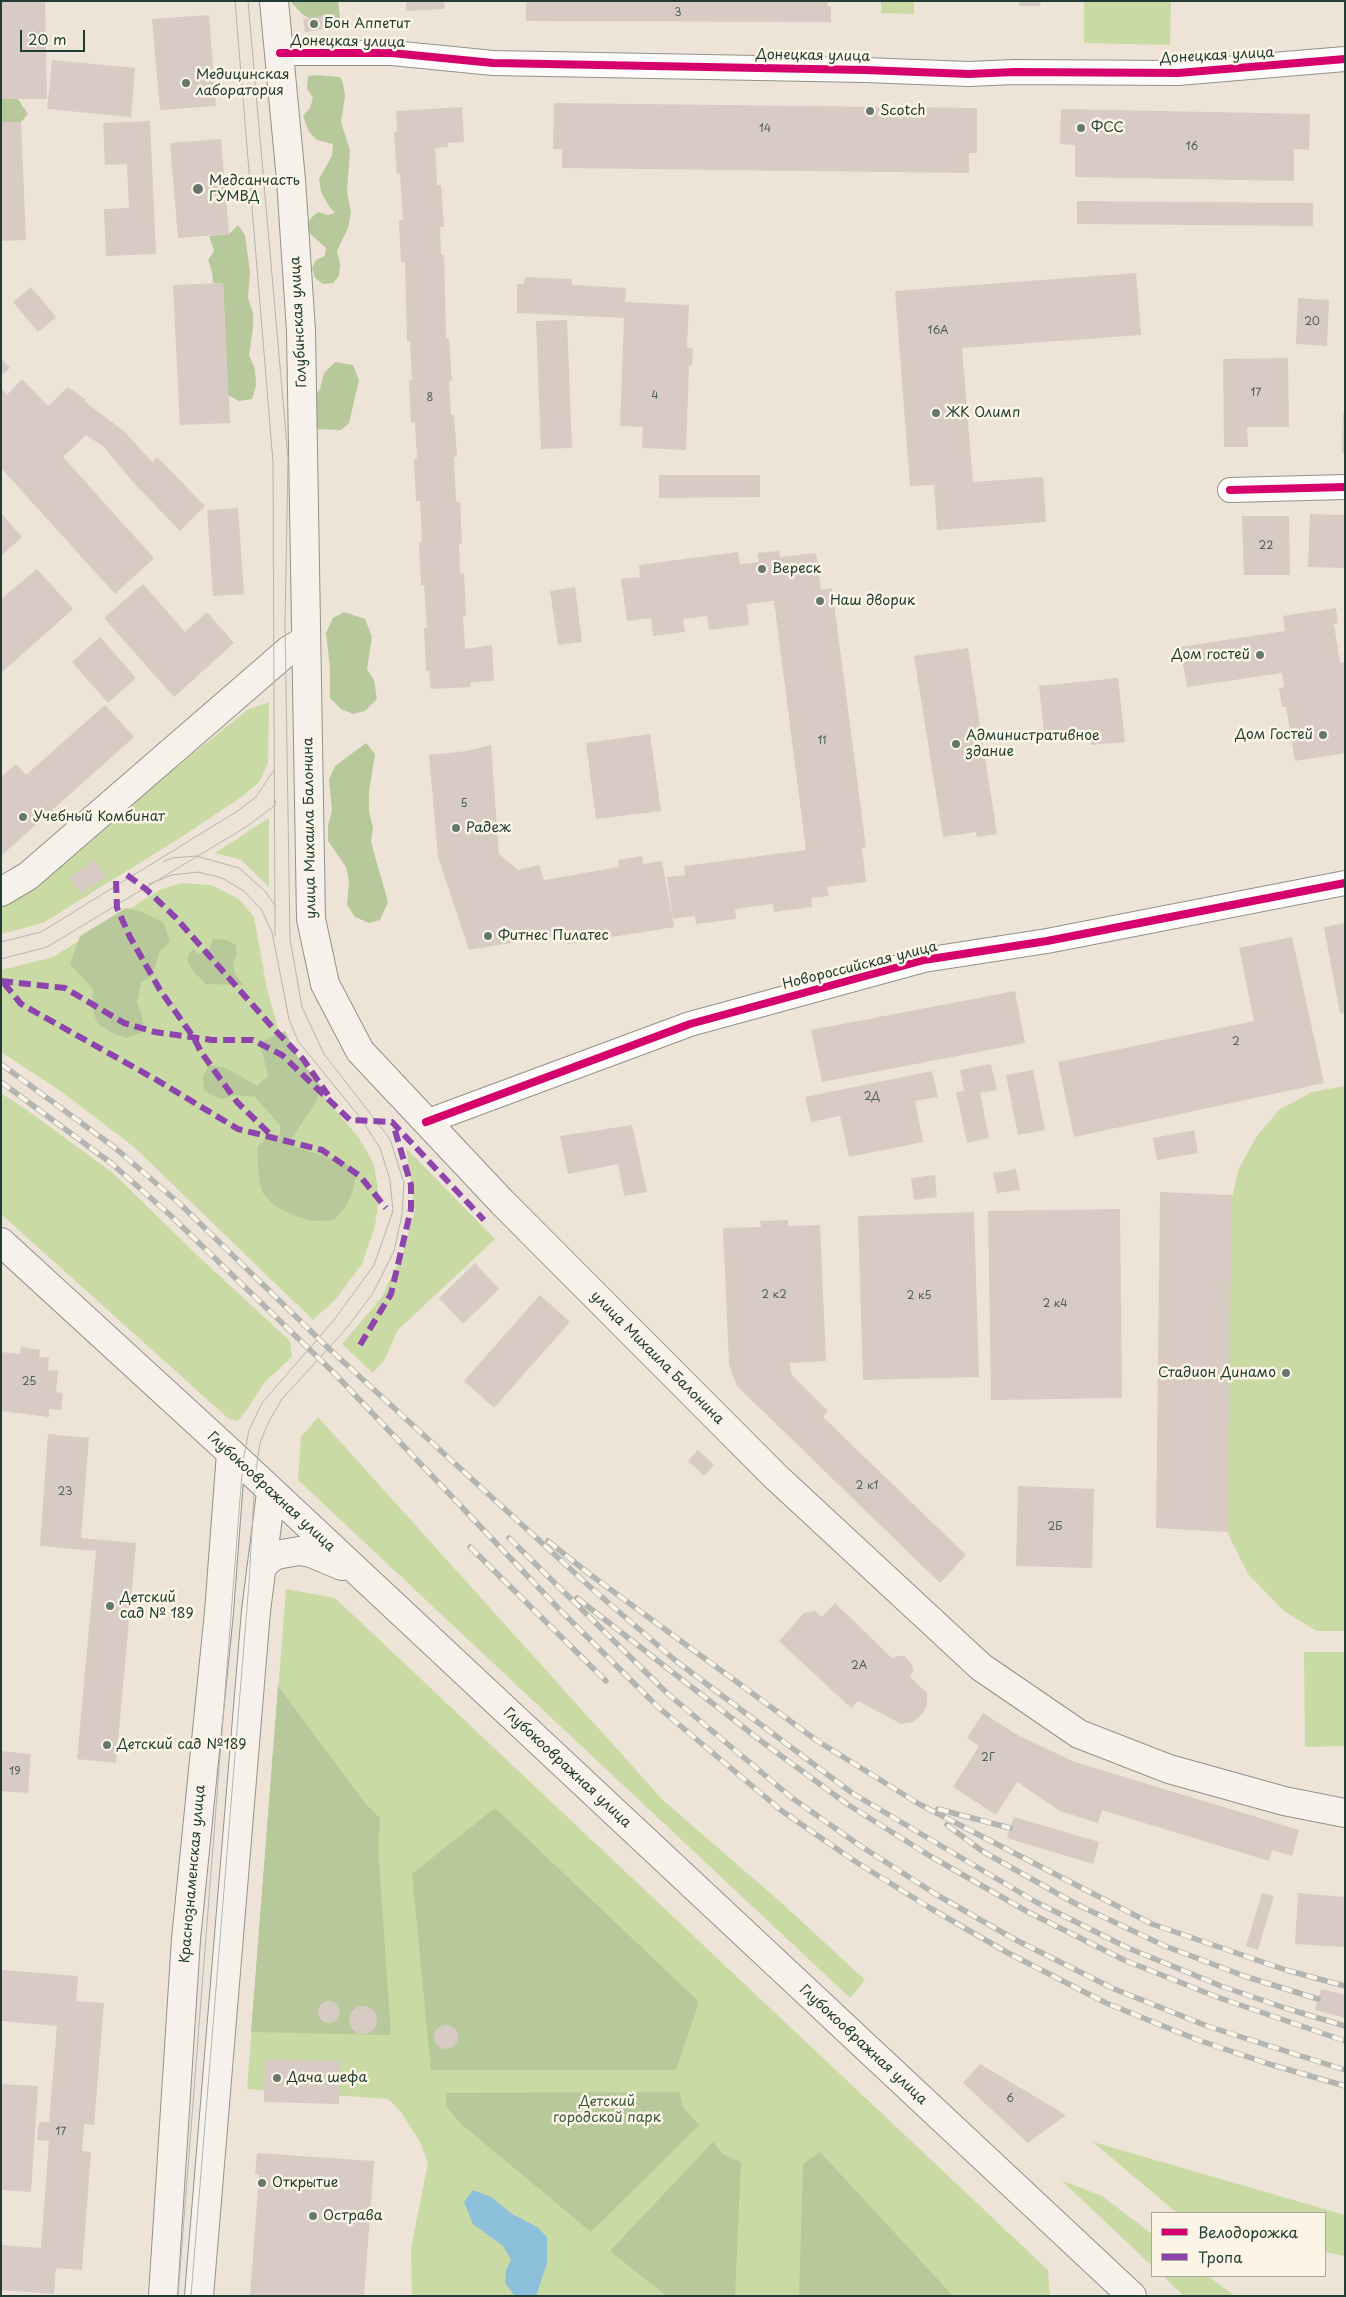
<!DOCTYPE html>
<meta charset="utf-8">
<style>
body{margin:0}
#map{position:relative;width:1346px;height:2297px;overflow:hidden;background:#ede4d7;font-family:"Playpen Sans",sans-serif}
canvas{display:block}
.frame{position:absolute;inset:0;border:2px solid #1f3d34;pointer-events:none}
.legend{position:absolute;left:1151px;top:2212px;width:175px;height:65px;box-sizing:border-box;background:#fcf5e5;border:1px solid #a4ab9e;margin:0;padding:6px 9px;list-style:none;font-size:15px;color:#1f3d34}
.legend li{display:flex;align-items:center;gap:10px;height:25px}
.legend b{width:25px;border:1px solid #a4ab9e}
.scale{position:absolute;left:20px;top:30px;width:65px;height:22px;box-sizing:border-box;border:2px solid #1f3d34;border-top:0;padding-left:6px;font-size:15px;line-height:18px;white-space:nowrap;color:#1f3d34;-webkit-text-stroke:4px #fcf5e5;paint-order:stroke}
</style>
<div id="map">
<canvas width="1346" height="2297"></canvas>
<div class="frame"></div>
<ul class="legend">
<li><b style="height:6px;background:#d6006c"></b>Велодорожка</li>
<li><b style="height:6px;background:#8e44ad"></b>Тропа</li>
</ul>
<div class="scale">20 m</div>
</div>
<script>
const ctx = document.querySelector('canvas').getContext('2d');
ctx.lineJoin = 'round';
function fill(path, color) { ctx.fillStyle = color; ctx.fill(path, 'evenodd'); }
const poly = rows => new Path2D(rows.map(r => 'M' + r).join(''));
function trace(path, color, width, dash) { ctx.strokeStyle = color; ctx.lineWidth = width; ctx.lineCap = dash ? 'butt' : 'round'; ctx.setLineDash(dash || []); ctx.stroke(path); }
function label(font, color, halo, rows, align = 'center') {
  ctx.font = font + ' "Playpen Sans",sans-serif'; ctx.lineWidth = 5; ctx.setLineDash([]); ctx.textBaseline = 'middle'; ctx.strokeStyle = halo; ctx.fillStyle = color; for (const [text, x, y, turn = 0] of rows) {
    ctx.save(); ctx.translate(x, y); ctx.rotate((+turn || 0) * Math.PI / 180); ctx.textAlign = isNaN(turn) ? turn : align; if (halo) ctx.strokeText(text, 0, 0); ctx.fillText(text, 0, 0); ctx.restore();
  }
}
fill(poly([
 [881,1,914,1,914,14,881,13],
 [1084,1,1171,1,1170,45,1084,43],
 [269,702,268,763,259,782,243,796,183,836,43,923,1,934,1,901,37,880,247,710],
 [269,818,269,887,241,860,215,853],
 [182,883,211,885,239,899,254,917,267,989,279,1032,300,1068,359,1138,374,1164,379,1198,375,1226,362,1264,336,1299,313,1320,134,1147,62,1092,1,1052,1,970,53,957,161,889],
 [1345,1086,1345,1631,1317,1631,1284,1611,1248,1574,1227,1532,1228,1214,1239,1168,1257,1136,1279,1110,1312,1092],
 [1,1093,34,1115,114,1174,198,1256,290,1341,292,1357,265,1382,246,1411,238,1421,229,1419,1,1214],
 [406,1148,495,1239,398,1330,385,1359,373,1373,342,1344,381,1298,403,1253,415,1210],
 [318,1417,664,1801,785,1906,865,1980,850,1998,298,1480,301,1437],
 [286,1589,335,1598,1048,2270,1050,2296,412,2296,411,2248,428,2163,420,2142,401,2112,388,2099,247,2089],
 [1304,1652,1345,1652,1345,1746,1305,1747],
 [1093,2142,1345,2215,1345,2256,1325,2252,1325,2213,1177,2213],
 [1061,2180,1102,2196,1152,2234,1152,2266],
 [1163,2276,1208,2276,1235,2296,1184,2296]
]), '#cadaa4');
fill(poly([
 [290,1,338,1,341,25,324,26,302,14],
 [317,75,340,77,343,83,345,96,341,122,350,150,347,192,351,213,348,228,337,251,340,264,339,276,333,283,323,284,315,278,312,268,316,260,325,256,326,248,307,231,310,219,318,212,328,215,335,213,329,206,321,192,319,179,332,156,333,144,317,140,309,132,303,116,310,108,313,98,307,89,308,76],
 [1,99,18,99,28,114,21,122,1,122],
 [238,225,245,235,250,272,248,298,253,313,253,328,249,355,255,369,256,386,252,399,239,401,228,395,223,283,213,283,212,271,208,260,214,251,209,236,229,234],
 [335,362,353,365,359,380,349,423,341,430,313,429,313,399,320,389,324,373],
 [344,612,365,619,372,637,367,669,374,680,377,699,365,711,353,714,341,709,330,698,330,668,326,633,333,618],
 [366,743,375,754,369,792,369,813,373,827,371,842,388,902,380,920,369,923,355,917,347,905,349,881,346,867,328,841,328,825,332,811,329,780,335,766],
 [126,908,142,912,163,922,170,942,160,951,152,977,141,982,137,1002,142,1016,144,1032,126,1038,112,1033,97,1023,92,1007,93,989,70,964,80,936],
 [213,939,227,940,236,945,237,954,233,963,235,974,243,985,206,984,193,971,188,963,188,955,193,949,199,954,209,950],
 [285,1031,298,1057,322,1087,316,1102,288,1144,347,1164,356,1176,352,1193,345,1208,334,1220,311,1221,295,1216,275,1206,262,1192,259,1180,257,1147,267,1138,280,1135,280,1125,255,1097,236,1095,221,1099,204,1091,203,1076,209,1065,227,1068,257,1086,268,1076,260,1042],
 [278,1686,365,1803,380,1818,378,1848,391,2035,251,2032],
 [495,1808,699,2002,676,2070,431,2070,412,1874],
 [679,2092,683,2107,699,2125,591,2232,460,2123,446,2106,446,2093],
 [713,2142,724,2155,741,2162,735,2296,670,2296,664,2294,610,2251],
 [820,2152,953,2296,799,2296,803,2164]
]), '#b7c99b');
fill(poly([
 [473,2190,491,2197,512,2214,537,2227,547,2237,547,2263,536,2296,515,2296,505,2283,506,2271,511,2259,503,2246,473,2224,464,2202]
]), '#8cbfda');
fill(poly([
 [1,1,45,1,47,99,1,99],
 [406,1,444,1,445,9,406,11],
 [530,1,828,1,827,6,831,6,831,22,526,21,526,3],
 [1019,1,1041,1,1040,6,1019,6],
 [209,15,216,106,160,110,152,19],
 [323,16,325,29,305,32,303,19],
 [52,60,135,68,131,117,47,109],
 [554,103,977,108,977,153,969,153,969,173,562,168,562,149,553,149],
 [462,107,464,142,448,143,448,147,435,148,437,185,441,185,444,227,440,227,441,255,444,255,446,338,449,338,452,381,449,381,451,415,454,415,457,457,454,457,456,502,460,502,462,544,459,544,460,574,464,573,466,616,463,616,465,649,492,645,494,681,471,682,471,687,431,689,429,671,426,671,424,628,427,628,424,585,421,585,419,542,422,542,420,501,416,501,414,459,417,459,415,422,411,423,409,380,412,380,410,341,407,342,405,262,401,262,399,220,403,220,400,174,397,174,394,132,397,132,396,111],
 [1061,109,1310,114,1309,150,1294,149,1294,181,1075,177,1075,145,1060,144],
 [150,121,156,254,106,256,104,209,129,208,127,164,105,165,103,123],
 [1,122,21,122,26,240,1,241],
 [221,139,229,234,178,238,170,143],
 [1077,201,1313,203,1313,226,1077,224],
 [1136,273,1141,335,962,348,973,482,1043,477,1046,522,937,530,934,485,910,486,895,291],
 [525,277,572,279,572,285,626,288,625,302,689,305,687,348,693,348,692,366,689,366,686,450,642,448,643,427,620,426,624,318,517,313,517,284,524,284],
 [223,283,230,423,180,425,173,285],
 [31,287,56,317,38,332,13,302],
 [1298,298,1329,300,1327,346,1296,344],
 [567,320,572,448,541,449,536,321],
 [1,358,10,368,1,375],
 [1288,358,1289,427,1247,427,1248,447,1224,447,1223,359],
 [22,379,48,406,68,387,86,400,84,401,125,432,152,462,157,457,205,506,180,531,132,481,104,447,86,435,63,457,154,558,115,594,1,468,1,388,7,395],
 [1343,413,1345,413,1345,453,1342,453],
 [659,475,760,475,760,497,659,498],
 [238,508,244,594,213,596,207,510],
 [1,513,22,537,1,556],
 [1310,514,1345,515,1345,568,1308,567],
 [1242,516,1289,516,1290,575,1244,575],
 [779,551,780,557,816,553,821,590,832,588,866,847,862,848,866,882,827,887,829,896,811,898,812,907,774,912,773,904,735,909,736,919,696,924,695,916,673,919,667,877,685,875,684,866,806,850,774,601,747,604,749,625,709,630,707,616,683,619,685,632,653,636,651,618,627,621,621,579,640,577,639,565,738,552,740,564,759,562,757,553],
 [37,569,73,609,1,673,1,599],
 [143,584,185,632,207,612,234,643,174,697,104,618],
 [575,587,582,642,558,645,550,591],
 [1336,608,1338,623,1334,624,1340,663,1345,662,1345,753,1295,761,1286,707,1282,707,1279,688,1284,687,1282,673,1187,687,1180,647,1285,631,1283,616],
 [100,637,136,678,108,703,72,662],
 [968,648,997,834,977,837,976,832,943,837,914,656],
 [1118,678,1125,742,1091,745,1090,735,1045,740,1039,686],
 [105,705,134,737,1,856,1,777,16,764,26,775],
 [650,734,661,811,596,819,586,743],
 [491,745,499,854,518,870,539,865,544,880,619,867,618,860,642,856,643,864,662,861,674,927,568,944,566,934,469,950,438,857,429,755,467,751],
 [95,860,106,877,81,894,69,878],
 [1345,923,1345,1013,1340,1014,1324,927],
 [1292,937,1324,1083,1074,1137,1058,1062,1254,1021,1239,948],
 [1015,991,1025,1043,822,1082,811,1030],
 [991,1064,997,1090,980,1093,989,1138,967,1143,956,1092,964,1091,960,1070],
 [1033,1070,1045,1130,1018,1135,1006,1075],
 [932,1071,938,1097,915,1101,923,1142,849,1157,840,1116,811,1122,805,1097],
 [632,1125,647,1192,624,1196,618,1164,568,1174,560,1136],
 [1194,1130,1198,1153,1157,1160,1153,1138],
 [1016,1169,1020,1190,997,1193,993,1173],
 [935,1175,937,1197,914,1200,911,1178],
 [1160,1192,1232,1195,1227,1532,1156,1528],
 [1120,1209,1122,1398,991,1400,988,1211],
 [974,1212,979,1377,863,1380,858,1216],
 [788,1220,788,1226,820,1225,826,1361,790,1363,791,1374,828,1411,823,1417,966,1555,940,1583,737,1386,729,1365,723,1228,761,1227,760,1221],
 [475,1263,499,1289,463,1324,439,1298],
 [540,1295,570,1322,494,1408,464,1381],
 [21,1347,40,1350,39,1357,49,1358,48,1370,58,1371,56,1392,63,1393,61,1410,49,1409,49,1417,1,1411,1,1352,20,1354],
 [48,1434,89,1438,81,1538,136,1543,116,1763,77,1759,96,1551,40,1546],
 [698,1450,714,1465,704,1476,688,1461],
 [1018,1486,1094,1489,1092,1568,1016,1566],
 [835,1603,893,1659,896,1656,904,1656,910,1662,914,1670,910,1677,927,1693,927,1704,923,1713,913,1722,901,1724,858,1701,851,1708,779,1641,804,1613,815,1611,822,1617],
 [983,1713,1019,1736,1075,1762,1299,1830,1292,1856,1272,1850,1269,1861,1102,1810,1098,1823,1060,1811,1017,1782,996,1815,953,1787,979,1746,967,1738],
 [1,1751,31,1754,28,1793,1,1791],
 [1014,1817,1099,1842,1093,1864,1007,1838],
 [1262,1893,1274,1896,1258,1950,1246,1946],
 [1298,1893,1345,1897,1345,1947,1295,1944],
 [1,1970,78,1976,76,2001,104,2003,94,2125,84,2124,82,2151,91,2152,82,2270,56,2268,54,2294,1,2290,1,2245,41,2248,49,2141,37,2140,39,2122,49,2122,57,2026,1,2021],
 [1321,1989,1345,1995,1345,2018,1315,2010],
 '318 2012a11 11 0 1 1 22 0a11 11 0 1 1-22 0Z',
 '349 2020a14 14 0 1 1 28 0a14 14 0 1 1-28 0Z',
 '434 2037a12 12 0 1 1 24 0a12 12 0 1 1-24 0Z',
 [265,2059,340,2061,339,2104,264,2102],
 [980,2064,1066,2115,1028,2143,963,2083],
 [1,2084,38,2086,31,2192,1,2190],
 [257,2153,374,2161,364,2296,250,2296,259,2175,255,2174]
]), '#d7cbc3');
const street = poly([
 [280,53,392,53,493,63,865,70,969,74,1014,72,1178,73,1345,59],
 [1230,490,1345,487],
 [426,1122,690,1024,924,960,1047,941,1345,883]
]);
const secondary = poly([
 [274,1,291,180,301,331,311,919,325,984,360,1051,502,1202,775,1476,981,1667,1079,1734,1169,1769,1284,1801,1345,1813],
 [1,892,28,876,289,650,299,644,305,644],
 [1,1242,231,1453,1132,2296],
 [261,1570,267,1561,276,1555,299,1551,311,1553,342,1566],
 [163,2296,186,1939,219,1612,231,1453],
 [199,2296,256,1611,271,1493]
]);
trace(street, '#91928a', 26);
trace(secondary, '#91928a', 30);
trace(street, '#fcfbf9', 24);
trace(secondary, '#f6f2eb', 28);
trace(poly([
 [235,1,273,462,275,936],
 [163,862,172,858,196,856,239,868,265,891,276,907],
 [149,884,172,875,198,872,222,878,244,891,261,909,272,932,289,1019,298,1041,362,1120,380,1148,390,1180,393,1211,374,1265,334,1320,262,1403,249,1430,243,1461,178,2296],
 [1,942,41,932,236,812,256,797,274,770],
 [1,959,47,947,246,827,274,806,276,801],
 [191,2296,249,1583,255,1477,260,1443,268,1423,282,1399,346,1329,373,1293,394,1251,402,1215,404,1183,390,1139,324,1054,302,1007,290,939,285,624,288,458,248,1]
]), '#b3b5b2', 1);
const rail = poly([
 [1,1064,114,1147,179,1203,325,1345,589,1586,676,1661,852,1793,1036,1902,1128,1948,1221,1986,1285,2008,1345,2026],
 [1,1082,111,1163,169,1214,334,1373,558,1608,658,1707,782,1811,853,1860,930,1908,1008,1953,1106,2003,1198,2040,1269,2064,1345,2086],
 [509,1538,668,1694,792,1798,859,1845,937,1895,1014,1939,1112,1988,1207,2026,1345,2070],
 [548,1541,588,1573,816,1740,919,1804,1152,1924,1286,1970,1345,1986],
 [470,1547,606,1681],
 [577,1598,765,1744,847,1804,930,1856,1028,1912,1124,1960,1217,1997,1345,2041],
 [938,1809,1010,1828],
 [947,1825,982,1851,1076,1904,1165,1946,1244,1976,1318,1999]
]);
trace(rail, '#b3b5b2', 5.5);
trace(rail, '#fcf5e5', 4, [11]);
trace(poly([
 [127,875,147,890,175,917,273,1028,303,1059,328,1095],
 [116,881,117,908,130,937,160,990,194,1038,201,1052,237,1102,273,1137],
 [1,981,65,988,124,1023,155,1032,212,1040,253,1040,282,1055,350,1120,392,1122,484,1220],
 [4,983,21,1004,155,1079,238,1129,322,1150,360,1176,386,1208],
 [360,1345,391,1294,411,1209,411,1185,394,1127]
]), '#8e44ad', 6, [12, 6]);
trace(poly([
 [280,53,392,53,493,63,865,70,969,74,1014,72,1178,73,1345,59],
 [1230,490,1345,487],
 [426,1122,690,1024,924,960,1047,941,1345,883]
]), '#d6006c', 8);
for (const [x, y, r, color] of [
 [314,24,5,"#67776d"],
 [186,83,5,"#67776d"],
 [870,111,5,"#67776d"],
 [1081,128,5,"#67776d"],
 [198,189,6,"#67776d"],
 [936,413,5,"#67776d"],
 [762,569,5,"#67776d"],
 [820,601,5,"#67776d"],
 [1260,655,5,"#67776d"],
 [1323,735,5,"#67776d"],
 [956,744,5,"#67776d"],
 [23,817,5,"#67776d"],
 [456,828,5,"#67776d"],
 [488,936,5,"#67776d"],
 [1286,1373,5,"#67776d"],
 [110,1606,5,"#67776d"],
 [107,1745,5,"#67776d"],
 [277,2078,5,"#67776d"],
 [262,2183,5,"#67776d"],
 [313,2216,5,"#67776d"]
]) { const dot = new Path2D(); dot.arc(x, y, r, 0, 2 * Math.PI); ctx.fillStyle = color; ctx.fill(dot); trace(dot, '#fcf5e5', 2); }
label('11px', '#4f6259', null, [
 ["3",678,13],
 ["14",765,129],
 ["16",1192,147],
 ["20",1312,322],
 ["16А",938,331],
 ["17",1256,393],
 ["4",655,396],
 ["8",430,398],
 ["22",1266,546],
 ["11",822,741],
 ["5",464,804],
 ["2",1236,1042],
 ["2Д",872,1097],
 ["2 к2",774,1295],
 ["2 к5",919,1296],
 ["2 к4",1055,1304],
 ["25",29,1382],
 ["2 к1",867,1486],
 ["23",65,1492],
 ["2Б",1055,1527],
 ["2А",859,1666],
 ["2Г",988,1758],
 ["19",15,1772],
 ["6",1010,2099],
 ["17",61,2132]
]);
label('14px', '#1f3d34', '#fcf5e5', [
 ["Бон Аппетит",324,24],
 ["Медицинская",196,75],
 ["лаборатория",196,91],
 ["Scotch",880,111],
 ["ФСС",1091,128],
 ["Медсанчасть",209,181],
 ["ГУМВД",209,197],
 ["ЖК Олимп",946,413],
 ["Вереск",772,569],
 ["Наш дворик",830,601],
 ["Дом гостей",1250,655,"right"],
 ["Дом Гостей",1313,735,"right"],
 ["Административное",966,736],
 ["здание",966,752],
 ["Учебный Комбинат",33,817],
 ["Радеж",466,828],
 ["Фитнес Пилатес",498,936],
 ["Стадион Динамо",1276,1373,"right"],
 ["Детский",120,1598],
 ["сад № 189",120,1614],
 ["Детский сад №189",117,1745],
 ["Дача шефа",287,2078],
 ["Открытие",272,2183],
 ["Острава",323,2216]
], 'left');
label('14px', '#1f3d34', '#fcf5e5', [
 ["Донецкая улица",348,42,1],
 ["Донецкая улица",813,56,1],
 ["Донецкая улица",1217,56,-3],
 ["Голубинская улица",299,322,-93],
 ["улица Михаила Балонина",310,828,-91],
 ["Новороссийская улица",860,966,-14],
 ["улица Михаила Балонина",657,1358,45],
 ["Глубокоовражная улица",271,1492,43],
 ["Глубокоовражная улица",567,1768,43],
 ["Краснознаменская улица",193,1874,-85],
 ["Глубокоовражная улица",863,2045,43]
]);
label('14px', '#3b5b42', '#fcf5e5', [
 ["Детский",607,2102],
 ["городской парк",607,2118]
]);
</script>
